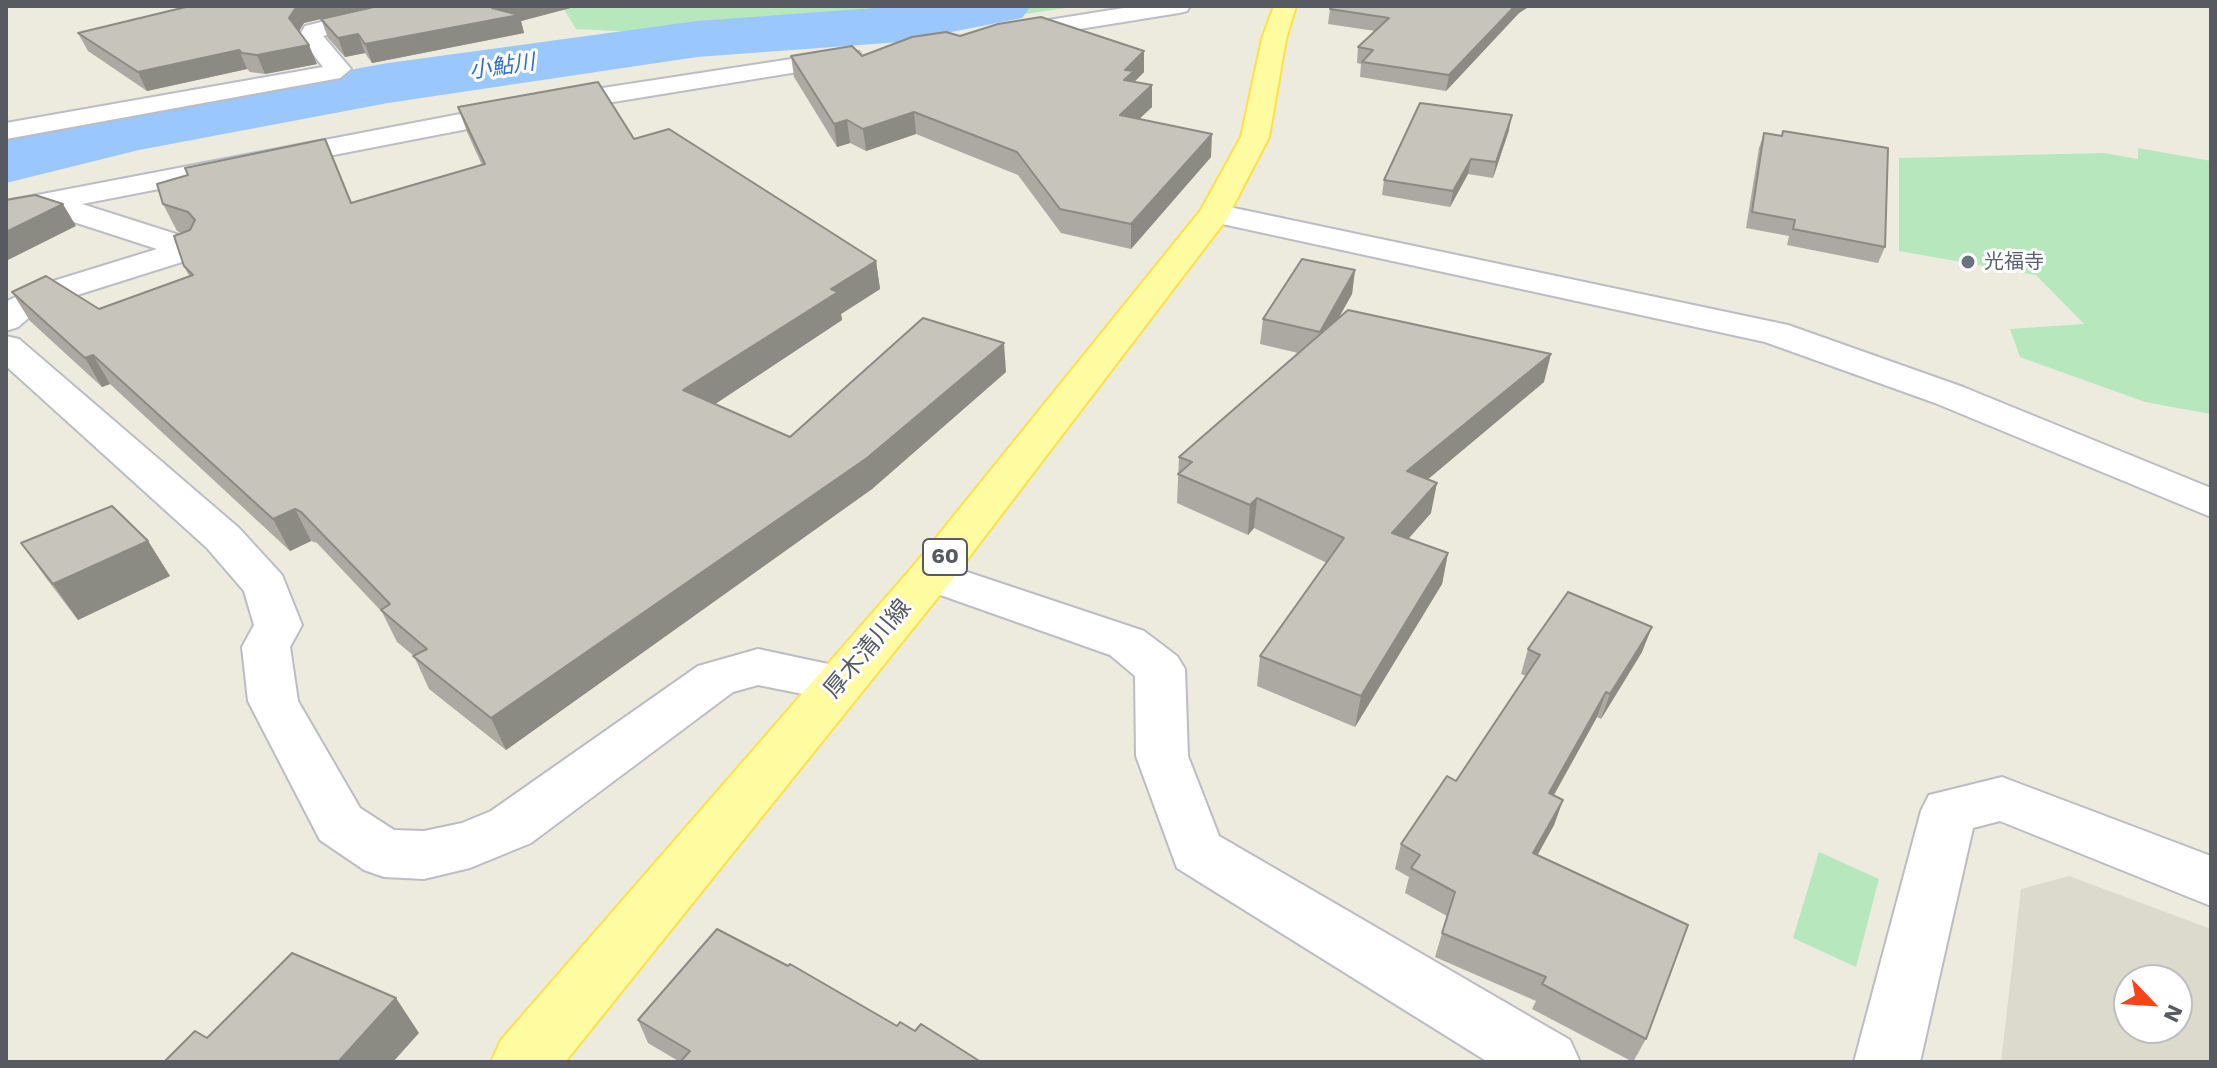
<!DOCTYPE html>
<meta charset="utf-8">
<style>
body{margin:0}
#map{position:relative;width:2217px;height:1068px;overflow:hidden;background:#ecebde;font-family:"Work Sans",sans-serif}
canvas{display:block}
.frame{position:absolute;inset:0;border:8px solid #575a61;pointer-events:none}
.north{position:absolute;left:2113px;top:964px;width:80px;height:80px;box-sizing:border-box;background:#fff;border:2px solid #bcbdc0;border-radius:50%;rotate:115deg;font-size:22px;font-weight:700;line-height:32px;text-align:center;color:#575a61}
.north::after{content:'';display:block;margin:auto;width:28px;height:36px;background:#f94417;clip-path:polygon(50% 0,100% 100%,50% 72%,0 100%)}
</style>
<div id="map">
<canvas width="2217" height="1068"></canvas>
<div class="frame"></div>
<div class="north">N</div>
</div>
<script>
const ctx = document.querySelector('canvas').getContext('2d');
ctx.lineJoin = 'round';
function fill(path, color) { ctx.fillStyle = color; ctx.fill(path, 'evenodd'); }
const poly = rows => new Path2D(rows.map(r => 'M' + r).join(''));
function trace(path, color, width, dash) { ctx.strokeStyle = color; ctx.lineWidth = width; ctx.lineCap = dash ? 'butt' : 'round'; ctx.setLineDash(dash || []); ctx.stroke(path); }
function label(font, color, halo, rows, align = 'center') {
  ctx.font = font + ' "Work Sans","Noto Sans JP",sans-serif'; ctx.lineWidth = 6; ctx.setLineDash([]); ctx.textBaseline = 'middle'; ctx.strokeStyle = halo; ctx.fillStyle = color; for (const [text, x, y, turn = 0] of rows) {
    ctx.save(); ctx.translate(x, y); ctx.rotate((+turn || 0) * Math.PI / 180); ctx.textAlign = isNaN(turn) ? turn : align; if (halo) ctx.strokeText(text, 0, 0); ctx.fillText(text, 0, 0); ctx.restore();
  }
}
fill(poly([
 [2069,876,2211,929,2211,1062,2001,1062,2021,889],
 [2129,980,2177,980,2177,1028,2129,1028]
]), '#dcdacd');
fill(poly([
 [562,6,1079,6,843,41,576,29],
 [2138,148,2211,161,2209,204,2211,206,2211,414,2145,402,2020,357,2010,329,2084,324,2036,275,1899,251,1899,158,2104,153,2138,159],
 [1819,852,1879,879,1856,967,1793,938]
]), '#b7e7bd');
fill(poly([
 [902,6,1031,6,1022,18,901,42,697,57,388,103,139,150,6,183,6,139,139,108,388,63,697,21,902,6]
]), '#9bc7ff');
const minor = poly([
 [388,6,428,6,425,11,323,36,351,69,340,78,6,139,6,123,323,67,299,36,305,26,388,6],
 [1136,6,1190,6,1187,11,1179,13,1005,41,997,39,993,34,997,29,1005,27,1136,6],
 [850,50,859,52,862,57,859,62,570,109,82,204,201,242,206,249,201,256,74,296,33,314,18,327,6,331,6,302,9,300,50,282,157,249,43,212,6,219,6,201,570,93,850,50],
 [1215,204,1788,325,1963,387,2211,488,2211,517,1935,403,1765,342,1204,220,1199,213,1204,206,1215,204],
 [6,336,19,339,239,528,282,575,302,625,290,647,298,701,360,808,394,830,424,831,462,823,491,811,698,666,758,649,856,670,863,683,856,696,838,701,758,685,733,692,531,843,470,868,424,879,384,877,364,870,320,840,248,701,242,647,254,625,244,591,207,548,6,366,6,336],
 [931,560,1144,631,1177,656,1185,669,1188,756,1219,836,1570,1040,1580,1062,1488,1062,1177,868,1136,756,1135,676,1110,655,915,586,908,575,915,564,931,560],
 [2002,777,2211,856,2211,906,2000,821,1973,828,1920,1062,1854,1062,1921,811,1929,795,2002,777]
]);
const major = poly([
 [1274,6,1296,6,1286,39,1269,137,1226,220,947,586,565,1062,491,1062,501,1040,915,564,1201,210,1241,137,1262,39,1274,6]
]);
trace(minor, '#bbbdc4', 4);
trace(major, '#fee145', 4);
fill(minor, '#fff');
fill(major, '#fffba0');
fill(poly([
 [176,6,375,6,304,23,299,31,317,64,265,74,250,72,247,69,147,91,88,51,78,33,177,9],
 [378,6,578,6,521,21,524,33,372,63,365,53,345,57,328,38,321,19],
 [1333,6,1530,6,1519,13,1446,91,1360,77,1361,64,1357,63,1358,47,1375,31,1328,24,1330,9],
 [960,36,1144,72,1134,82,1152,107,1139,119,1211,157,1131,249,1061,233,1018,175,916,134,866,151,850,143,837,147,794,77,791,56,862,56],
 [458,107,634,139,876,261,880,289,841,314,842,320,715,404,790,437,1006,372,872,489,506,750,429,689,414,656,397,642,382,612,317,543,311,541,290,551,110,384,102,387,30,321,12,292,99,309,189,276,184,266,182,233,177,231,163,204,351,203,482,165,467,132],
 [1509,130,1493,178,1468,174,1450,207,1382,195,1384,180],
 [1783,131,1885,247,1878,263,1787,245,1789,236,1746,228,1759,148,1764,133,1781,136],
 [1355,270,1352,294,1338,318,1544,382,1428,479,1431,513,1408,539,1448,553,1442,584,1355,727,1257,686,1260,656,1327,563,1254,528,1248,535,1177,503,1179,457,1298,353,1260,344,1263,319],
 [148,541,170,576,78,620,46,578,21,543],
 [1528,649,1642,652,1601,719,1597,717,1554,795,1563,800,1554,825,1537,855,1646,1039,1633,1062,1532,1009,1536,1001,1435,957,1447,916,1405,893,1409,877,1395,869,1401,844,1456,781,1526,676,1521,674],
 [638,1020,897,1026,915,1031,680,1062,648,1043]
]), '#aba9a1');
fill(poly([
 [297,6,375,6,304,23,296,36,289,18],
 [502,6,578,6,521,21,524,33,372,63,365,44],
 [1515,6,1530,6,1519,13,1446,91,1449,75],
 [358,34,365,53,345,57,338,38],
 [309,45,317,64,265,74,257,55],
 [239,50,247,69,147,91,138,72],
 [1144,51,1144,72,1134,82,1124,80,1125,70],
 [1152,85,1152,107,1119,138,1120,115],
 [914,112,916,134,866,151,863,129],
 [1512,115,1509,130,1493,178,1496,162],
 [847,120,850,143,837,147,834,124],
 [1212,134,1211,157,1131,249,1131,224],
 [1471,159,1468,174,1450,207,1453,191],
 [63,204,76,226,6,261,6,232],
 [876,261,880,289,841,314,842,320,691,420,683,390,831,289],
 [1355,270,1352,294,1317,357,1320,332],
 [1004,343,1006,372,872,489,506,750,491,718],
 [1551,354,1544,382,1402,501,1407,471],
 [93,355,110,384,102,387,85,358],
 [1437,483,1431,513,1387,563,1392,533],
 [1257,498,1254,528,1248,535,1250,505],
 [295,509,311,541,290,551,273,519],
 [148,541,170,576,78,620,53,584],
 [1448,553,1442,584,1355,727,1361,696],
 [1652,627,1642,652,1601,719,1610,694],
 [1606,692,1597,717,1541,818,1549,793],
 [1563,800,1554,825,1525,878,1533,853],
 [396,998,419,1033,393,1062,338,1062]
]), '#8b8a83');
const building = poly([
 [190,6,297,6,289,18,309,45,257,55,242,53,239,50,138,72,78,33,190,6],
 [378,6,502,6,492,8,519,15,365,44,358,34,338,38,321,19,378,6],
 [1333,6,1515,6,1449,75,1362,62,1373,50,1358,47,1389,18,1330,9,1333,6],
 [1041,17,1144,51,1125,70,1134,71,1124,80,1152,85,1120,115,1212,134,1131,224,1060,209,1017,152,914,112,863,129,847,120,834,124,791,56,852,46,862,56,912,37,946,32,960,36,998,24,1041,17],
 [598,82,634,139,669,129,876,261,831,289,838,292,683,390,790,437,923,318,1004,343,867,458,491,718,413,656,427,649,381,610,390,604,301,512,295,509,273,519,93,355,85,358,12,292,46,276,99,309,193,275,184,266,174,236,190,230,195,220,188,212,163,204,157,184,188,175,185,168,325,139,351,203,485,164,458,107,598,82],
 [1420,103,1512,115,1496,162,1471,159,1453,191,1384,180,1420,103],
 [1783,131,1888,148,1885,247,1793,229,1795,220,1752,212,1764,133,1782,136,1783,131],
 [35,195,63,204,6,232,6,200,35,195],
 [1302,259,1355,270,1320,332,1263,319,1302,259],
 [1348,310,1551,354,1407,471,1437,483,1392,533,1448,553,1361,696,1260,656,1344,538,1257,498,1250,505,1178,474,1192,462,1179,457,1348,310],
 [112,506,148,541,53,584,21,543,112,506],
 [1568,592,1652,627,1610,694,1606,692,1549,793,1563,800,1533,853,1688,925,1646,1039,1542,984,1546,977,1442,933,1455,892,1411,868,1420,855,1401,844,1447,776,1456,781,1540,655,1528,649,1568,592],
 [717,929,788,966,790,964,897,1026,900,1022,915,1031,921,1024,981,1062,680,1062,690,1051,638,1020,717,929],
 [292,953,396,998,338,1062,164,1062,195,1031,207,1038,292,953]
]);
fill(building, '#c7c5bb');
trace(building, '#8b8a83', 2);
for (const [x, y, r, color] of [
 [1968,262,8,"#6b7280"]
]) { const dot = new Path2D(); dot.arc(x, y, r, 0, 2 * Math.PI); ctx.fillStyle = color; ctx.fill(dot); trace(dot, '#fff', 3); }
label('20px', '#5b616d', '#fff', [
 ["光福寺",1984,262]
], 'left');
label('italic 22px', '#346ccc', '#fff', [
 ["小鮎川",502,67,-8]
]);
for (const [x, y, w] of [
 [945,557,44]
]) { const box = new Path2D(); box.roundRect(x - w / 2, y - 18, w, 36, 6); ctx.fillStyle = '#fff'; ctx.fill(box); trace(box, '#575a61', 2); }
label('bold 22px', '#575a61', null, [
 ["60",945,557]
]);
label('24px', '#575a61', '#fff', [
 ["厚木清川線",868,649,-50]
]);
</script>
